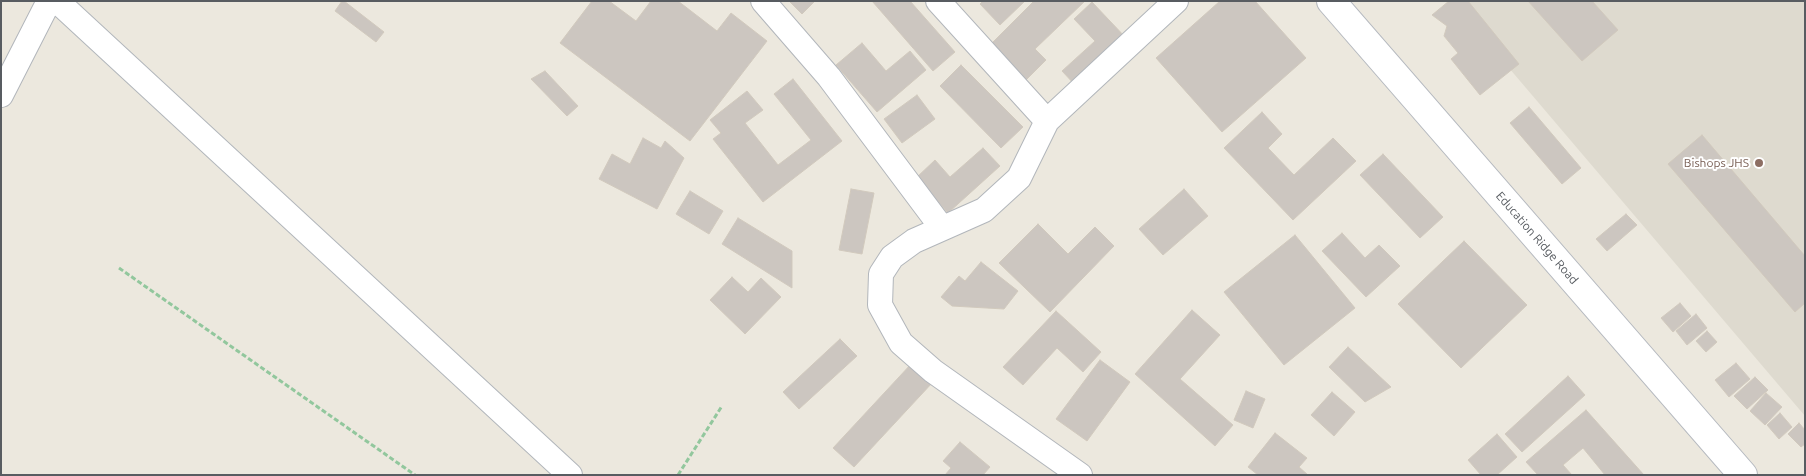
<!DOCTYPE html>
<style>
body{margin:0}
#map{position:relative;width:1806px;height:476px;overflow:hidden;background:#ece8de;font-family:Ubuntu,sans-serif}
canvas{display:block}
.frame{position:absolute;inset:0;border:2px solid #585c61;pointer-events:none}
</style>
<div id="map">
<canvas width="1806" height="476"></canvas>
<div class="frame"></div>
</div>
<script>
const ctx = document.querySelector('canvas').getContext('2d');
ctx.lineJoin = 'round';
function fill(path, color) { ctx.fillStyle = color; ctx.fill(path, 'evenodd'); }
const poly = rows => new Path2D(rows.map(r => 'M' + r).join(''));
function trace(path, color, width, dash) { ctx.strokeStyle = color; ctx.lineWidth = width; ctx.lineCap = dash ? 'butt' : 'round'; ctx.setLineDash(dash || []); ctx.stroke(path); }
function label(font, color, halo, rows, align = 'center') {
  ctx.font = font + ' Ubuntu,sans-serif'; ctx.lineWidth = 4; ctx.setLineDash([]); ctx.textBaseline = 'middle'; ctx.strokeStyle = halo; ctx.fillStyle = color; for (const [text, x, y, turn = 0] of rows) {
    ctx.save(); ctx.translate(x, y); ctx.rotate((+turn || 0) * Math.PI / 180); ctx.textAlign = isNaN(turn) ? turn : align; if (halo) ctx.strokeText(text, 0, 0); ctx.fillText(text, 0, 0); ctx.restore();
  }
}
fill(poly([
 [1452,1,1805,1,1805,416]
]), '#dedacf');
const building = poly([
 [342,1,344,1,384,32,376,42,335,11,342,1],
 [592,1,609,1,636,21,651,1,678,1,717,31,731,13,767,41,690,141,560,43,592,1],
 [789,1,815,1,802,14,789,1],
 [872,1,910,1,955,52,933,71,872,1],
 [983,1,1025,1,1000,25,980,4,983,1],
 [1034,1,1085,1,1035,49,1046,60,1021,85,986,49,1034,1],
 [1220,1,1255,1,1306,58,1222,132,1156,58,1220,1],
 [1449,1,1468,1,1519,64,1480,95,1451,59,1458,53,1444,36,1447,26,1432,15,1449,1],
 [1528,1,1592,1,1618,30,1582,61,1528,1],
 [1092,2,1127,39,1076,86,1062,71,1095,41,1074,19,1092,2],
 [862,43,886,71,910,51,926,70,877,112,836,65,862,43],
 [961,65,1023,127,1001,148,940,86,961,65],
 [545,71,578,106,567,116,531,79,545,71],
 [793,79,842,141,763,202,713,139,721,133,710,120,747,91,763,110,745,123,778,165,811,140,774,94,793,79],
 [917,95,935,119,902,143,884,119,917,95],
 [1529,107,1581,168,1562,184,1510,123,1529,107],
 [1262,112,1282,134,1268,148,1294,175,1333,138,1356,161,1293,220,1224,148,1262,112],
 [1702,135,1805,256,1805,303,1795,312,1668,164,1702,135],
 [643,138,661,148,665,141,684,158,657,209,599,179,612,154,630,164,643,138],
 [983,148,1000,166,948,213,916,178,935,160,950,177,983,148],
 [1383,154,1443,217,1420,238,1360,175,1383,154],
 [851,189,874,193,862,254,839,250,851,189],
 [1184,189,1208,216,1163,255,1139,229,1184,189],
 [690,191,723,211,709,234,676,214,690,191],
 [1626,214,1637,225,1607,251,1596,239,1626,214],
 [738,218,792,251,792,288,722,244,738,218],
 [1038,224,1068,254,1095,227,1114,246,1050,312,999,263,1038,224],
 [1342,233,1365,258,1379,245,1400,266,1366,297,1322,251,1342,233],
 [1295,235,1355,308,1284,365,1224,292,1295,235],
 [1464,241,1527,305,1461,368,1398,304,1464,241],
 [981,262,1018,291,1004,309,952,306,941,297,959,276,965,281,981,262],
 [732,277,748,292,761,278,781,297,745,334,710,300,732,277],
 [1680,303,1691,316,1673,332,1661,318,1680,303],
 [1192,310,1220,335,1180,379,1233,425,1215,446,1135,374,1192,310],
 [1056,311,1101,352,1083,372,1057,348,1023,385,1003,367,1056,311],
 [1696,314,1707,328,1687,345,1676,331,1696,314],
 [1707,331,1717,342,1706,352,1696,341,1707,331],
 [840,339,857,356,799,409,783,392,840,339],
 [1348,347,1391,387,1365,402,1329,367,1348,347],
 [1100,360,1130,382,1087,441,1056,419,1100,360],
 [912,363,933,382,854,467,833,448,912,363],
 [1736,363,1750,379,1729,397,1715,380,1736,363],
 [1568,376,1585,395,1522,452,1505,434,1568,376],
 [1755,377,1768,390,1747,409,1734,396,1755,377],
 [1246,391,1265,399,1253,428,1234,420,1246,391],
 [1332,392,1355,412,1334,436,1311,415,1332,392],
 [1766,393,1782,407,1765,425,1750,411,1766,393],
 [1586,410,1644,475,1605,475,1583,448,1563,465,1572,475,1538,475,1526,462,1586,410],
 [1780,413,1792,427,1779,439,1767,425,1780,413],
 [1799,423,1805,430,1805,444,1801,447,1788,434,1799,423],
 [1275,433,1307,458,1299,467,1308,475,1258,475,1248,467,1275,433],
 [1497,434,1517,457,1497,475,1481,475,1468,460,1497,434],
 [960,442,990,467,983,475,945,475,951,468,943,461,960,442]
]);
fill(building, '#ccc6c0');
trace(building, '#d1c9bd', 1);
const street = poly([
 [57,1,570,475],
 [763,1,829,77,942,228],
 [938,1,1047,121,1019,178,984,210,914,241,892,257,881,274,880,305,901,343,933,371,1080,475],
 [1,95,49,1],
 [1047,121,1176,1]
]);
const secondary = poly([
 [1331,1,1743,475]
]);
trace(street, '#b2b6bb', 26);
trace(secondary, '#b5b9bf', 30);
trace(poly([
 [119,268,415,475],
 [678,475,722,406]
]), '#92c79d', 3, [5, 2.5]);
trace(street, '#fff', 24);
trace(secondary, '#fff', 28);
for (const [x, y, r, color] of [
 [1759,163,5,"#8d6e63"]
]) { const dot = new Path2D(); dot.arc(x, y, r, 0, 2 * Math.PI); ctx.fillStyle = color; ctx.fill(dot); trace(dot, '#fff', 2); }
label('12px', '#785e54', '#fff', [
 ["Bishops JHS",1749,163]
], 'right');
label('12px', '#585c61', '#fff', [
 ["Education Ridge Road",1537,238,49]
]);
</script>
